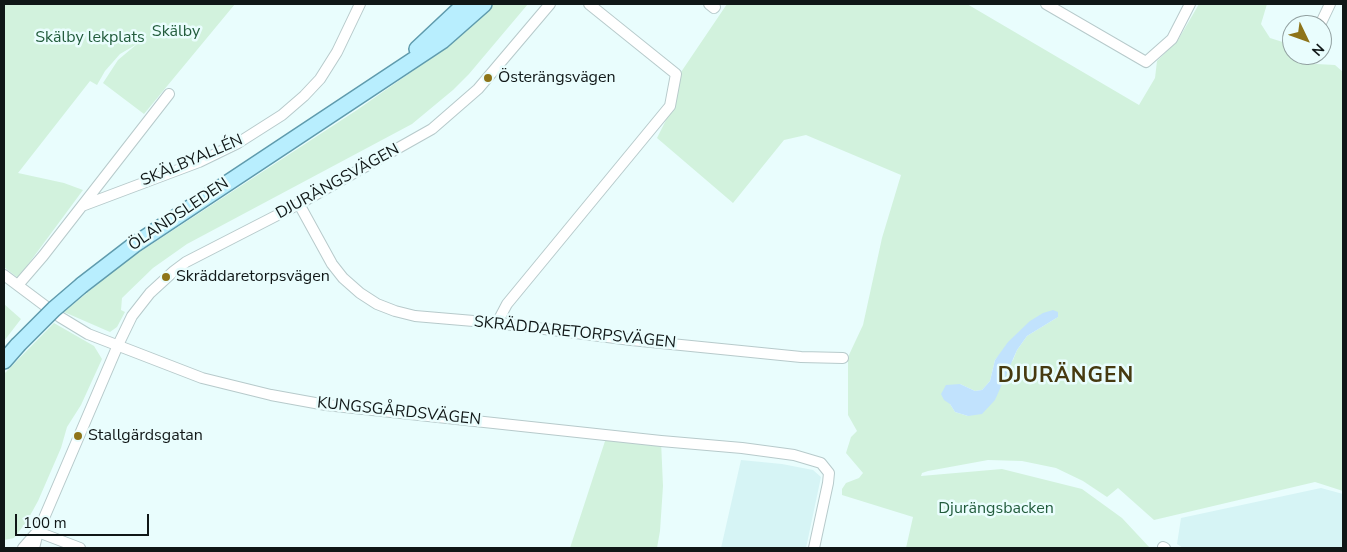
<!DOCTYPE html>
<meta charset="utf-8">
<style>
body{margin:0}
#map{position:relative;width:1347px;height:552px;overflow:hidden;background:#e9fdfd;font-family:"Nunito Sans",sans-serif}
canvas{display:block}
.frame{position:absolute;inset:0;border:5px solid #101717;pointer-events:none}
.north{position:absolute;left:1282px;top:15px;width:50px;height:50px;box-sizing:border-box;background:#e9fdfd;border:1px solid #92a1a1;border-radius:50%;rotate:132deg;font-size:14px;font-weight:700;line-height:20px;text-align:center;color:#101717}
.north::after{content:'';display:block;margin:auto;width:18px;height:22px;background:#8e7419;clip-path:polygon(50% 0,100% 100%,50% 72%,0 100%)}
.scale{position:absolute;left:15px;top:514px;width:134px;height:22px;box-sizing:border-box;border:2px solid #101717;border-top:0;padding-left:6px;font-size:15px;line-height:18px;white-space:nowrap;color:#101717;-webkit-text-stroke:4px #e9fdfd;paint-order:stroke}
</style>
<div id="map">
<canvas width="1347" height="552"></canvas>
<div class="frame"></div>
<div class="north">N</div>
<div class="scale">100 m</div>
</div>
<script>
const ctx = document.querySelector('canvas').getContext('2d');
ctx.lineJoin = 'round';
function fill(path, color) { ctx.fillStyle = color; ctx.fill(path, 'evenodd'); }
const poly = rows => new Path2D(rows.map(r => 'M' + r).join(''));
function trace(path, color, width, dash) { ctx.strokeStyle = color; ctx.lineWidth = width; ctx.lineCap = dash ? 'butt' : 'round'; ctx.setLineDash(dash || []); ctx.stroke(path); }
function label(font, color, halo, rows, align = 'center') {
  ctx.font = font + ' "Nunito Sans",sans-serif'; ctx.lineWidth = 5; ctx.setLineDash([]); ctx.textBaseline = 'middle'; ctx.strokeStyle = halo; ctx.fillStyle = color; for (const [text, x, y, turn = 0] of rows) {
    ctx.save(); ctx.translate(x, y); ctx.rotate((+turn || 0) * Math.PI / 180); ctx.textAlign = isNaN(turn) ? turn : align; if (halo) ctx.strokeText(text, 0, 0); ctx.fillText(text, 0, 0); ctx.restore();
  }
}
fill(poly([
 [741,460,782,464,813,470,821,477,806,548,721,548],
 [1321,488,1343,494,1343,548,1183,548,1177,544,1181,518]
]), '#d6f4f5');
fill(poly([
 [4,4,235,4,144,114,103,83,118,60,137,44,120,54,105,71,97,85,90,81,18,173,64,183,83,190,18,278,4,267],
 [494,4,528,4,469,74,453,90,412,124,187,244,153,268,122,298,121,310,125,312,117,327,110,332,64,312,123,263,357,110,427,61],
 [727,4,967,4,1139,105,1155,78,1157,61,1178,40,1199,4,1267,4,1261,24,1270,38,1292,45,1292,55,1295,55,1298,63,1335,65,1343,72,1343,491,1315,482,1154,520,1118,488,1107,497,1083,481,1056,468,1022,461,988,460,928,471,922,473,921,476,1002,469,1082,489,1122,518,1150,548,906,548,913,517,842,495,842,489,846,483,859,478,863,473,846,453,851,437,857,431,848,415,848,357,863,325,882,238,901,175,806,135,784,140,733,203,657,138,672,108,677,78],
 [1058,317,1027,336,1017,350,1013,360,968,416,955,412,950,404,960,384,975,391,982,390,990,381,995,360,1020,331],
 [4,304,21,319,4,341],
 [54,323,94,346,102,359,81,405,67,427,61,448,38,501,27,521,14,538,4,540,4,374],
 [607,435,661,441,663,486,660,531,657,548,570,548]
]), '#d2f2dd');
fill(poly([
 [1053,310,1058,312,1058,317,1027,336,1017,350,995,400,982,414,968,416,955,412,950,404,944,400,941,394,946,385,960,384,975,391,982,390,990,381,995,360,1008,342,1030,321,1043,313]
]), '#c1e2fd');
const street = poly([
 [709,4,714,8,715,7],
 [1046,4,1146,62,1172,39,1190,4],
 [1320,25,1330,4],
 [1305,57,1306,55],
 [299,204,332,264,343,278,360,293,377,304,395,311,415,316,497,323,631,340,801,357,843,358],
 [82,206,199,162,238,143,282,115,304,96,320,79,337,52,360,4],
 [4,275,60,317,88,334,202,378,271,395,326,405,661,441,742,448,794,455,821,463,829,473,828,483,814,548],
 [18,285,43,256,169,94],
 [497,323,507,304,670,106,676,74,589,4],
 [38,532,80,548],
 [1163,547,1165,548],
 [23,548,37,532],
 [34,548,38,532,118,345,132,316,150,293,174,271,186,262,299,204,432,129,478,89,550,4]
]);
const primary = poly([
 [417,49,465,4],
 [82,285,134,245,442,41,484,4],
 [4,361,18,345]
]);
trace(street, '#b7cacb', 12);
trace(primary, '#5f9bad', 18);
trace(street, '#fff', 10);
trace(primary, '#b8eefe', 15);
const primaryBridge = poly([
 [18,345,54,309,82,285]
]);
trace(primaryBridge, '#5f9bad', 18, []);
trace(primaryBridge, '#b8eefe', 15);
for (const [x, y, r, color] of [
 [488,78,5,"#8e7419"],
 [166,277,5,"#8e7419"],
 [78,436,5,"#8e7419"]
]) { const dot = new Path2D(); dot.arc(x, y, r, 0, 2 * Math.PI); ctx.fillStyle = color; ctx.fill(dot); trace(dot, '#e9fdfd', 2); }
label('16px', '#225c3c', '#e9fdfd', [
 ["Skälby",176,32],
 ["Skälby lekplats",90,38],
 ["Djurängsbacken",996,509]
]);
label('16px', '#101717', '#e9fdfd', [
 ["Österängsvägen",498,78],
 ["Skräddaretorpsvägen",176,277],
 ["Stallgärdsgatan",88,436]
], 'left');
label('16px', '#101717', '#e9fdfd', [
 ["SKÄLBYALLÉN",192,161,-23],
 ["DJURÄNGSVÄGEN",338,182,-29],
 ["ÖLANDSLEDEN",179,215,-34],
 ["SKRÄDDARETORPSVÄGEN",575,333,6],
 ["KUNGSGÅRDSVÄGEN",399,412,6]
]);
ctx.letterSpacing = '1px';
label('bold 21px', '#463a10', '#e9fdfd', [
 ["DJURÄNGEN",1066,377]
]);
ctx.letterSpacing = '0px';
</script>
